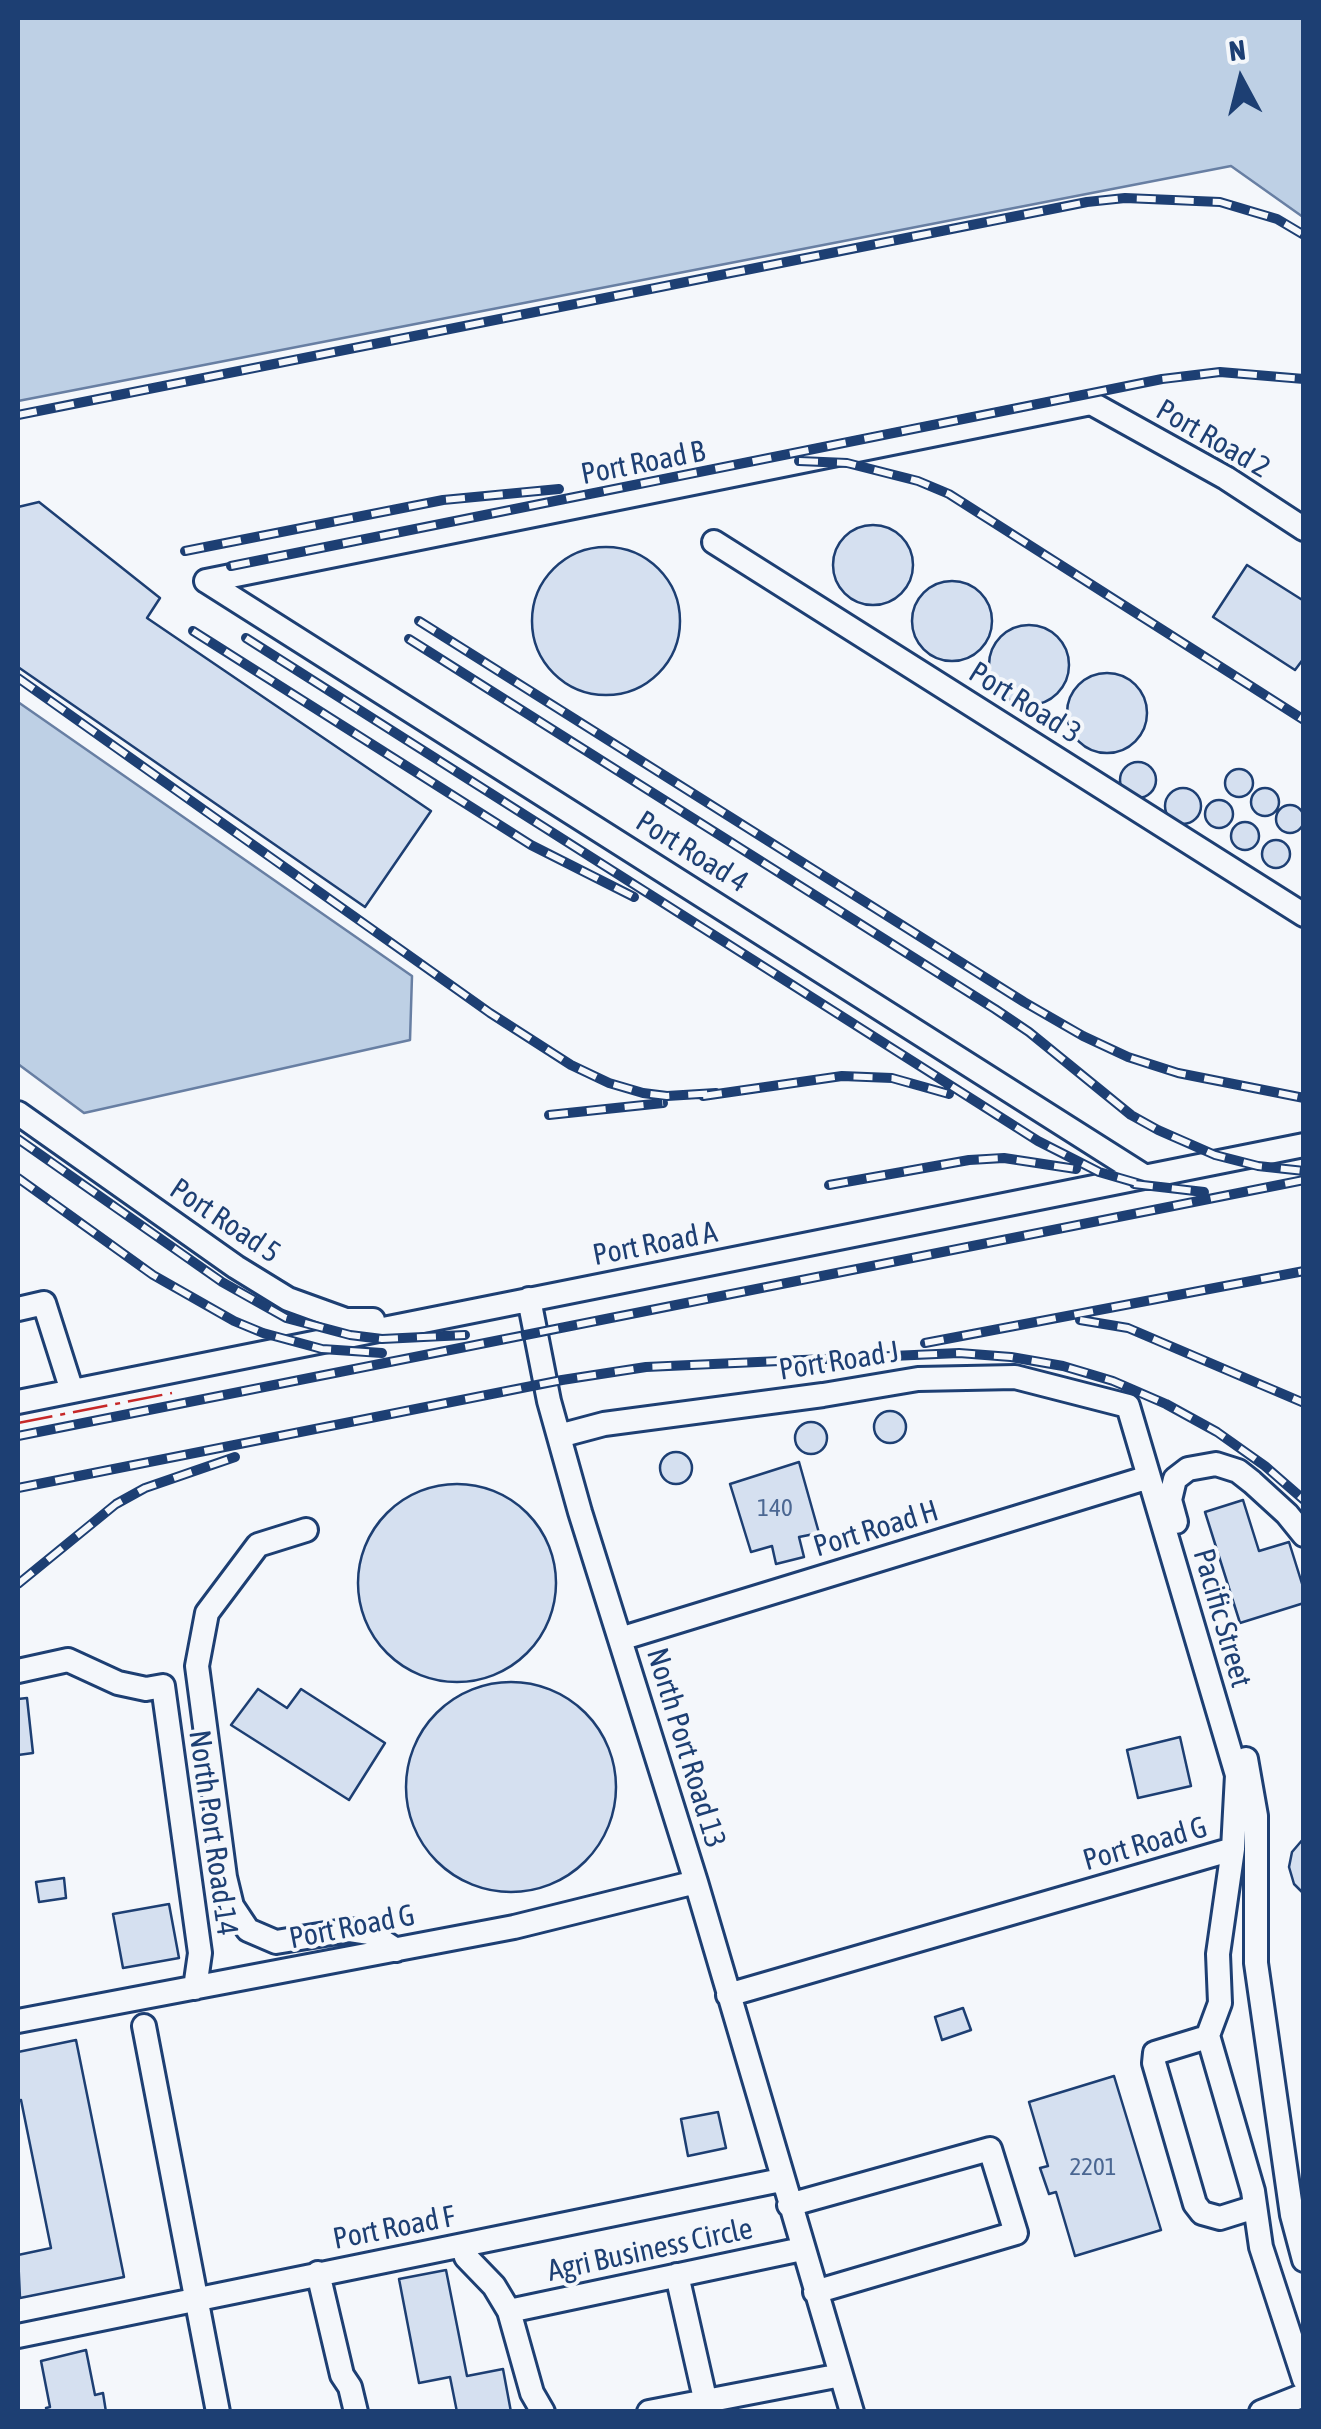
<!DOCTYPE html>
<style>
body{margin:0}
#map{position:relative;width:1321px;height:2429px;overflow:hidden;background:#f4f7fb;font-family:"Asap Condensed",sans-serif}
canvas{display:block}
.frame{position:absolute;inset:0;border:20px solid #1d3f73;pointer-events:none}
.north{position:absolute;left:1191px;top:30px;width:100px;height:100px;-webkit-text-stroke:8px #f4f7fb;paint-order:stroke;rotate:353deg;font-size:28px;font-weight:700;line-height:40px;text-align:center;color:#1d3f73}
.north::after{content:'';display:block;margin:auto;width:35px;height:45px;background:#1d3f73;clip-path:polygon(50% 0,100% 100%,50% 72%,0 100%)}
</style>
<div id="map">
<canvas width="1321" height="2429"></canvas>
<div class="frame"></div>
<div class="north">N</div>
</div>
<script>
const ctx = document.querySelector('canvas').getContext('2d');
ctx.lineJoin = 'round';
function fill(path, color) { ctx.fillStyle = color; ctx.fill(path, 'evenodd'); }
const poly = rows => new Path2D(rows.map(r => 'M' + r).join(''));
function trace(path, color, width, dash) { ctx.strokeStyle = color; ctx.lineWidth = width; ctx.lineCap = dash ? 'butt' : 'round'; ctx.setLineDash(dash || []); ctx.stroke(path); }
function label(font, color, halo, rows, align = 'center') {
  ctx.font = font + ' "Asap Condensed",sans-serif'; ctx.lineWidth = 8; ctx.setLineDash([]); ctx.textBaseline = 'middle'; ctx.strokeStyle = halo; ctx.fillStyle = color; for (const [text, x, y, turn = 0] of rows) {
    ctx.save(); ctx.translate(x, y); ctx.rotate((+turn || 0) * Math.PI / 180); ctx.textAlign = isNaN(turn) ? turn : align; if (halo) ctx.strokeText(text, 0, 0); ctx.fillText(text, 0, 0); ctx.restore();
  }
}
const water = poly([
 [18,18,1303,18,1303,217,1231,166,18,401,18,18],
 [18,702,412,976,410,1040,84,1113,18,1064,18,702]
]);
fill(water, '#bed0e5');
trace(water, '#687fa3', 2.5);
const building = poly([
 [39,502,160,598,147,618,431,811,365,907,18,667,18,507,39,502],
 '833 565a40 40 0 1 1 80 0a40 40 0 1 1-80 0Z',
 '532 621a74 74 0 1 1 148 0a74 74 0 1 1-148 0Z',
 [1247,565,1304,601,1304,658,1295,670,1213,617,1247,565],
 '912 621a40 40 0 1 1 80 0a40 40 0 1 1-80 0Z',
 '989 665a40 40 0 1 1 80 0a40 40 0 1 1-80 0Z',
 '1067 713a40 40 0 1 1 80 0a40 40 0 1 1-80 0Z',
 '1120 780a18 18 0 1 1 36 0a18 18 0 1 1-36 0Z',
 '1225 783a14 14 0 1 1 28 0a14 14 0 1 1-28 0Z',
 '1165 806a18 18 0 1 1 36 0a18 18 0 1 1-36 0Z',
 '1251 802a14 14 0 1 1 28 0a14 14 0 1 1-28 0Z',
 '1205 814a14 14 0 1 1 28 0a14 14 0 1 1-28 0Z',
 '1276 819a14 14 0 1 1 28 0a14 14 0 1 1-28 0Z',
 '1231 836a14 14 0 1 1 28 0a14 14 0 1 1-28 0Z',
 '1262 854a14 14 0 1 1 28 0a14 14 0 1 1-28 0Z',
 '874 1427a16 16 0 1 1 32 0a16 16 0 1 1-32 0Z',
 '795 1438a16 16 0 1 1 32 0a16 16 0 1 1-32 0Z',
 '660 1468a16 16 0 1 1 32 0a16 16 0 1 1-32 0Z',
 [799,1462,819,1533,799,1537,804,1557,776,1564,772,1546,751,1552,730,1484,799,1462],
 '358 1583a99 99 0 1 1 198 0a99 99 0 1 1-198 0Z',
 [1243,1500,1259,1551,1289,1542,1304,1590,1304,1603,1240,1623,1205,1512,1243,1500],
 '406 1787a105 105 0 1 1 210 0a105 105 0 1 1-210 0Z',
 [258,1689,287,1708,301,1689,385,1743,349,1800,231,1725,258,1689],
 [27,1698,33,1753,18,1755,18,1699,27,1698],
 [1180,1737,1191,1786,1138,1798,1127,1750,1180,1737],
 [1304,1838,1304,1894,1294,1884,1289,1867,1292,1852,1304,1838],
 [64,1878,66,1898,39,1902,36,1882,64,1878],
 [169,1904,179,1958,123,1968,113,1914,169,1904],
 [963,2008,971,2030,942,2040,935,2017,963,2008],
 [76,2040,124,2277,20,2298,18,2255,51,2248,21,2100,18,2101,18,2052,76,2040],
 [1114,2076,1161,2230,1075,2256,1056,2192,1049,2194,1040,2168,1048,2166,1029,2102,1114,2076],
 [718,2112,726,2148,688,2156,681,2119,718,2112],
 [446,2270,467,2376,503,2369,511,2412,457,2412,450,2377,419,2383,399,2279,446,2270],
 [86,2350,95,2395,103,2393,106,2412,47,2412,46,2408,50,2407,41,2361,86,2350]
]);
fill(building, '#d5e0f0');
trace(building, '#1d3f73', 2.5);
const minor = poly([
 [714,542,1304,915],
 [206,581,1091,403,1226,478,1304,529],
 [206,581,1144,1176],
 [18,1113,236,1267,288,1299,346,1320,373,1320],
 [529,1299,549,1401,580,1512,696,1882,852,2412],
 [18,1309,44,1303,72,1391],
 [18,1402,1304,1145],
 [559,1436,604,1424,823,1395,918,1379,1015,1377,1128,1406,1237,1775,1233,1849,1218,1954,1220,2003,1207,2038],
 [1176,1522,1170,1500,1175,1479,1188,1469,1216,1464,1238,1471,1252,1482,1287,1514,1304,1535],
 [306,1530,258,1545,207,1613,197,1666,225,1877,232,1906,248,1930,276,1942,350,1930,370,1933,396,1950],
 [620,1639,1149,1477],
 [18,1671,68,1660,118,1683,146,1689,163,1686,200,1953,195,1988],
 [1246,1759,1256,1816,1256,1963,1292,2215,1304,2260],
 [728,1995,1233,1849],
 [18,2021,514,1927,696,1882],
 [144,2026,218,2412],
 [789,2205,990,2149,1016,2233,815,2292],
 [1255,2207,1220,2218,1202,2213,1195,2204,1154,2063,1155,2053,1204,2038,1209,2039,1253,2191,1261,2247,1304,2379],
 [462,2246,466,2257,494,2286,509,2311,532,2393,543,2412],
 [318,2273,342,2375,350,2387,356,2412],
 [677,2275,708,2412],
 [509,2311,802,2249],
 [18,2336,781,2180],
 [649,2412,841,2375],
 [1261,2412,1304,2395]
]);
trace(minor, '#1d3f73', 28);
trace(minor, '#f4f7fb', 22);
const rail = poly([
 [18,415,1087,202,1125,198,1220,202,1277,219,1304,235],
 [799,461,847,463,918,481,949,494,1304,720],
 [185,551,443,500,559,489],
 [231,566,1162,379,1220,372,1304,379],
 [419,621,1024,1002,1083,1036,1128,1057,1178,1073,1304,1098],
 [193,631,531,845,634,897],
 [246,638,1038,1141,1099,1172,1147,1186],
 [409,639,995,1009,1029,1032,1131,1115,1158,1130,1215,1155,1258,1166,1304,1171],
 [18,678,490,1013,571,1065,609,1083,643,1093,667,1096,716,1093],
 [703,1096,842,1076,892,1078,949,1094],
 [549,1115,663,1103],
 [18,1139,222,1282,286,1318,350,1335,382,1339,465,1335],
 [18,1178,153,1275,234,1321,263,1333,322,1349,382,1353],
 [1134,1184,1204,1192],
 [829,1185,969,1160,1004,1158,1076,1169],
 [1080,1320,1128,1328,1304,1403],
 [925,1343,1304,1271],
 [18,1436,1304,1180],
 [18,1488,562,1380,646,1367,959,1353,1011,1357,1063,1366,1113,1381,1166,1404,1217,1432,1265,1466,1304,1500],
 [18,1584,116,1504,145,1488,235,1457]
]);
trace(rail, '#1d3f73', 10);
trace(rail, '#f4f7fb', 6, [19]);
trace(poly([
 [18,1423,172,1393]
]), '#c62828', 2.5, [35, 8, 5, 8]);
label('25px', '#4b6792', null, [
 ["140",775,1508],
 ["2201",1093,2167]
]);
label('30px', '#1d3f73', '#f4f7fb', [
 ["Port Road 2",1213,439,30],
 ["Port Road B",643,463,-11],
 ["Port Road 3",1025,703,32],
 ["Port Road 4",692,852,32],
 ["Port Road 5",225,1221,34],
 ["Port Road A",655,1244,-11],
 ["Port Road J",839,1361,-9],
 ["Port Road H",876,1529,-17],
 ["Pacific Street",1222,1618,74],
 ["North Port Road 13",686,1748,73],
 ["North Port Road 14",213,1833,82],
 ["Port Road G",1145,1844,-16],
 ["Port Road G",352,1927,-11],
 ["Port Road F",394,2228,-11],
 ["Agri Business Circle",650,2250,-12]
]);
</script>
